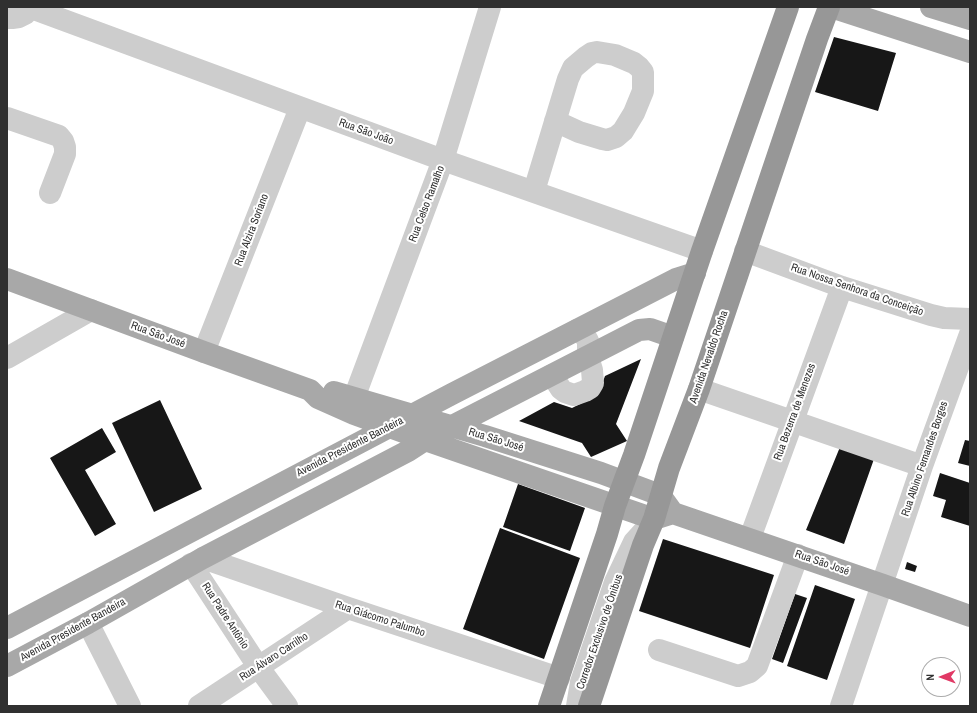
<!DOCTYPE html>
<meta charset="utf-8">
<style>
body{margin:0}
#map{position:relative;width:977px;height:713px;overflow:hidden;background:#fff;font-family:"Archivo Narrow",sans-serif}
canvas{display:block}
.frame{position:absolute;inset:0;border:8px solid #303030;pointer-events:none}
.north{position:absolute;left:921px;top:657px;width:40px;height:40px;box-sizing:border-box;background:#fff;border:1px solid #acacac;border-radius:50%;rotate:269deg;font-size:11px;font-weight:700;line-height:16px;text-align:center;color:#303030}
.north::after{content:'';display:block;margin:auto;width:14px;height:18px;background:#e13965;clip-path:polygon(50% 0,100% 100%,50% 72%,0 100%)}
</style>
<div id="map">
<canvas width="977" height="713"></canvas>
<div class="frame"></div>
<div class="north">N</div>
</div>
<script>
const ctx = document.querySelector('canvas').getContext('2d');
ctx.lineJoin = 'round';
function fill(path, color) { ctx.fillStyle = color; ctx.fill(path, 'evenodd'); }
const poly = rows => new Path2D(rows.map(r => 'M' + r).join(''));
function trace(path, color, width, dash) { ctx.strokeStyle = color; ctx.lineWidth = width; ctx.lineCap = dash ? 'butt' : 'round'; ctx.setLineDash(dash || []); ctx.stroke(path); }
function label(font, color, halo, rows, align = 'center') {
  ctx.font = font + ' "Archivo Narrow",sans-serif'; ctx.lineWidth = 4; ctx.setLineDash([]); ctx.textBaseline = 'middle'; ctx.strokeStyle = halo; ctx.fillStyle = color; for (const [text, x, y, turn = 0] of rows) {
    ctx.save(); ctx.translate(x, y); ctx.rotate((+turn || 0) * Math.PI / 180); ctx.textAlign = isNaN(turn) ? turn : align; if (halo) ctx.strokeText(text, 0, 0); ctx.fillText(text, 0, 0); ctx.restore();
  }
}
fill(poly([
 [834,37,896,53,878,111,815,92],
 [641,359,616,424,627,441,591,457,582,443,519,421,554,402,572,408,598,395,605,376],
 [160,400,202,489,154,512,112,423],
 [102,428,116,452,85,470,116,524,95,536,50,458],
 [965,440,970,441,970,466,958,463],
 [840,447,874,459,844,544,806,530],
 [940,473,970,483,970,526,941,517,946,500,933,496],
 [518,484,585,508,570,551,503,527],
 [500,528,580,558,544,659,463,629],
 [663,539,774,575,750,648,639,611],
 [907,562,917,566,915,572,905,569],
 [815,585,855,599,827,680,787,666],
 [795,594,807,598,783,663,772,659]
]), '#171717');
trace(poly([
 [31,8,443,160,702,251],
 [7,18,12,18,19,17,25,14,31,7],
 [7,118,59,136,63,141,65,147,65,154,50,193],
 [534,191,568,79,573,68,586,57,592,53,597,52,615,55,634,63,639,67,643,72,643,91,634,113,623,131,616,137,607,140,602,139,579,132,555,121],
 [745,251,842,287,931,315,944,318,970,319],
 [204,352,300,108],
 [7,358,91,310],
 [552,375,561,389,565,392,574,395,585,391,590,388,593,383,592,370,588,357,588,341,585,336,577,330],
 [699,389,922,466],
 [354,398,443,160,490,7],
 [750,538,842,287],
 [203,558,348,608,559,678],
 [191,564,259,668,287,706],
 [88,623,130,706],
 [659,650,738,676,750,672,757,666,798,555],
 [199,706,348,608],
 [577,706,581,682,615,582,634,542,644,531],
 [841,706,922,466,970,334]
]), '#cdcdcd', 22);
trace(poly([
 [831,7,970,52],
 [931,7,970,19],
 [7,279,204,352,310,390,318,398,354,414,425,440,654,519,673,513],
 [334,392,485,436,601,473,660,495,673,513,883,585,970,616],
 [7,628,452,394,676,279,695,273],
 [7,666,88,623,203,558,408,451,425,440,639,330,650,329,673,337]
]), '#a8a8a8', 22);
trace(poly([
 [549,706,607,534,615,506,634,455,702,251,788,7],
 [589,706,643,545,654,519,669,468,699,389,817,39,829,7]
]), '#979797', 22);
label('11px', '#303030', '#fff', [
 ["Rua São João",366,132,20],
 ["Rua Celso Ramalho",427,204,-69],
 ["Rua Alzira Soriano",252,230,-69],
 ["Rua Nossa Senhora da Conceição",857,290,19],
 ["Rua São José",158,335,20],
 ["Avenida Nevaldo Rocha",709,357,-71],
 ["Rua Bezerra de Menezes",795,412,-70],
 ["Rua São José",496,440,17],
 ["Avenida Presidente Bandeira",350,447,-27],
 ["Rua Albino Fernandes Borges",925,459,-71],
 ["Rua São José",822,563,19],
 ["Rua Padre Antônio",225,616,57],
 ["Rua Giácomo Palumbo",380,619,18],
 ["Avenida Presidente Bandeira",73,630,-29],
 ["Corredor Exclusivo de Ônibus",600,632,-71],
 ["Rua Álvaro Carrilho",274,657,-33]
]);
</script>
